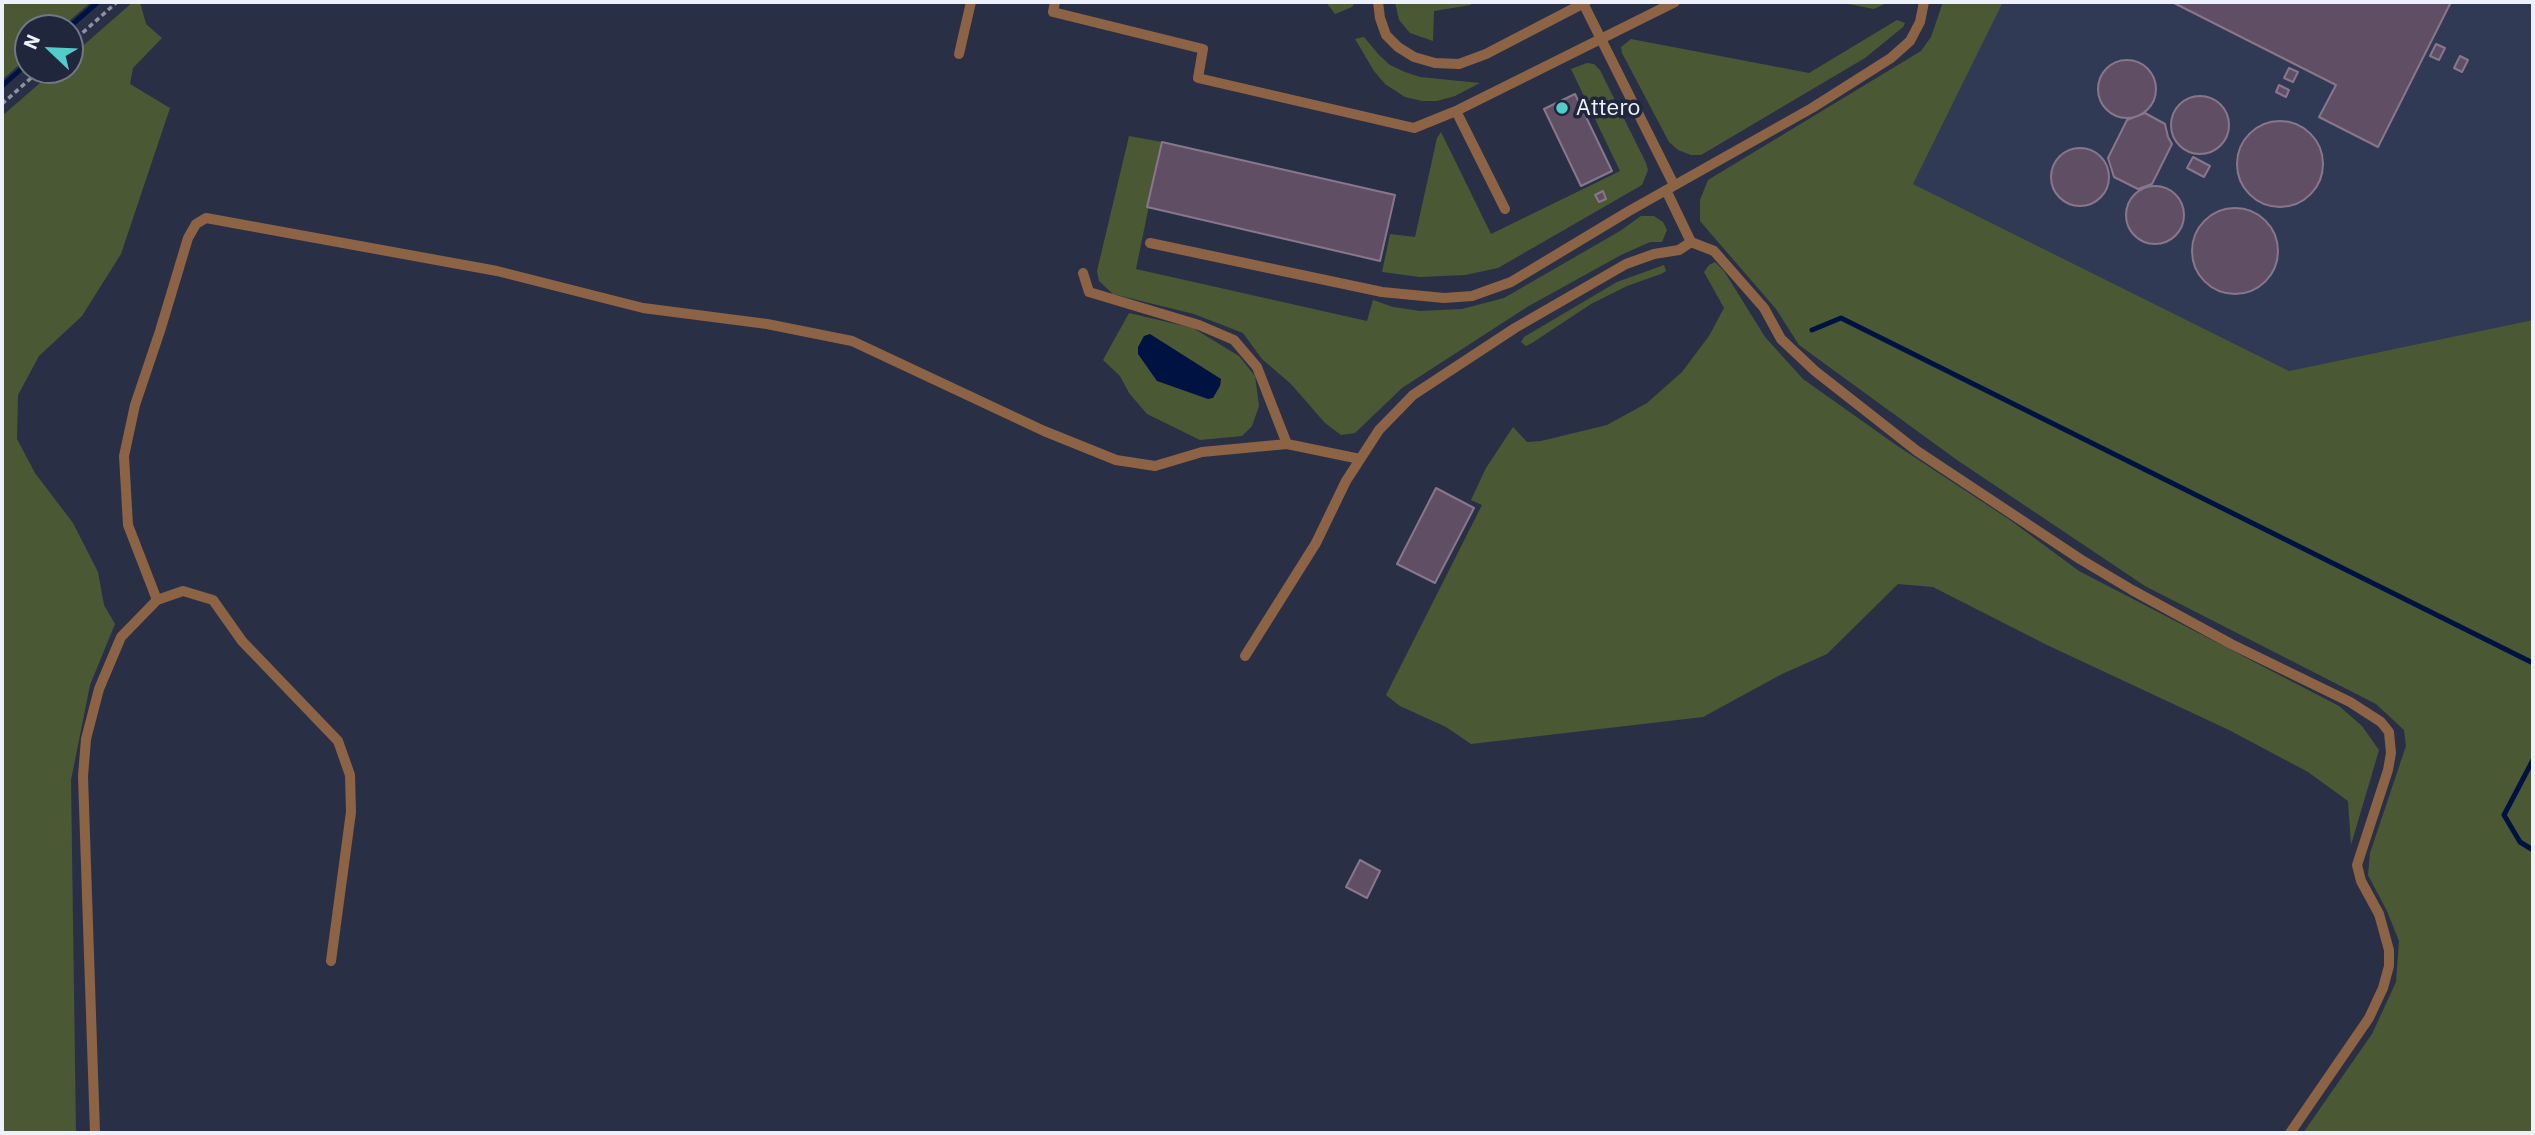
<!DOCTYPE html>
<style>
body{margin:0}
#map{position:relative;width:2535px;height:1135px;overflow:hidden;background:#293046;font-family:"IBM Plex Sans",sans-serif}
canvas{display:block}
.frame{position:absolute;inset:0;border:4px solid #edf1fc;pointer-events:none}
.north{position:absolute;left:14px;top:14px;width:70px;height:70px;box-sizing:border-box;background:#20263b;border:2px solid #727788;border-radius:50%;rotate:293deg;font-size:19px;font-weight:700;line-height:28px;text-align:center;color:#edf1fc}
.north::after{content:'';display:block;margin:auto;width:24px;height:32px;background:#53cdca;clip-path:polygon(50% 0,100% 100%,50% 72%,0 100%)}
</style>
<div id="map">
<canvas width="2535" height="1135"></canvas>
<div class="frame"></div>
<div class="north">N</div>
</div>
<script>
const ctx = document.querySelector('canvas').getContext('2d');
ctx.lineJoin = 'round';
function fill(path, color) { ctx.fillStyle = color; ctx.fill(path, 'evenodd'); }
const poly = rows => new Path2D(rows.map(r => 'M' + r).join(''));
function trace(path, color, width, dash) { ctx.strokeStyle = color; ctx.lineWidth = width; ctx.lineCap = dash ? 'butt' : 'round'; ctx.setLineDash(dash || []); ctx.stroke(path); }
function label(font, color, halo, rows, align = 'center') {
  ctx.font = font + ' "IBM Plex Sans",sans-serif'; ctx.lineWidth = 7; ctx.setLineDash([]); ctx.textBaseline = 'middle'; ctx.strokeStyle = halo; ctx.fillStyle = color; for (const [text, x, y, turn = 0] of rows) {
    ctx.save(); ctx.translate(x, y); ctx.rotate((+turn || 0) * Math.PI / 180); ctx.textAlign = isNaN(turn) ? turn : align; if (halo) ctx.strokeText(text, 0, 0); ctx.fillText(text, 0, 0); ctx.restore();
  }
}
fill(poly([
 [2003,2,2533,2,2533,320,2289,371,1913,184]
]), '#313a54');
fill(poly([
 [2,2,91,2,61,28,28,28,28,57,2,80],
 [133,2,140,2,146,24,162,38,133,68,130,84,170,108,121,254,82,316,39,356,18,395,17,439,35,473,73,523,98,572,104,605,115,624,90,685,71,780,76,1133,2,1133,2,116,55,70,70,70,70,57],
 [1326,2,1355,2,1352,7,1335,14],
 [1395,2,1471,2,1471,5,1434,11,1433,41,1410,33,1399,20],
 [1838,2,1889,2,1874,9],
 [1943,2,2003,2,1913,184,2289,371,2533,320,2533,1133,2303,1133,2372,1034,2396,982,2399,941,2387,911,2368,875,2370,853,2406,746,2404,730,2376,704,2145,586,1957,460,1799,345,1776,309,1700,221,1700,200,1708,180,1921,51,1931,37],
 [1897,20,1905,23,1903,27,1865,58,1701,155,1691,155,1678,150,1669,142,1622,53,1621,47,1631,39,1809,73],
 [1364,37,1379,55,1390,65,1405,72,1420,77,1480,83,1455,96,1437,101,1422,101,1405,97,1385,84,1374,71,1355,39],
 [1587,63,1594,64,1600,70,1646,163,1648,170,1642,185,1498,268,1465,275,1420,277,1382,272,1390,234,1415,237,1437,138,1441,132,1491,234,1620,171,1571,69],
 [1129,136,1162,142,1136,269,1367,321,1373,300,1393,307,1420,311,1462,309,1504,298,1620,231,1641,216,1654,216,1663,222,1667,230,1662,242,1650,242,1621,255,1527,307,1402,388,1355,433,1341,435,1325,423,1291,384,1262,359,1243,333,1194,314,1113,294,1099,281,1097,271],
 [1715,262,1724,271,1765,337,1803,379,1896,445,2010,520,2079,571,2339,706,2362,726,2379,750,2351,845,2348,801,2308,772,2229,730,2047,645,1933,587,1898,584,1827,654,1782,674,1703,717,1471,744,1446,727,1400,706,1386,695,1482,505,1471,500,1486,468,1513,427,1527,442,1541,441,1607,425,1647,403,1682,372,1709,336,1724,308,1704,272,1709,265],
 [1664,265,1666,271,1661,274,1627,286,1591,304,1532,343,1526,346,1521,342,1524,337,1617,282],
 [1129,313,1193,328,1239,356,1255,376,1259,406,1252,426,1242,436,1200,440,1147,414,1129,393,1120,376,1103,360]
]), '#4b5834');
fill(poly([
 [1150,334,1221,379,1220,386,1213,398,1208,399,1157,381,1138,354,1138,347,1144,336]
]), '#001241');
trace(poly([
 [68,28,98,2],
 [2,86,28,63],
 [1812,330,1841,318,2533,663],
 [2533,760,2504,815,2520,842,2533,850]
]), '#001241', 5);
const building = poly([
 [2172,2,2451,2,2378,147,2319,117,2336,85,2172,2],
 [2436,44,2445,48,2439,60,2430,56,2436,44],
 [2460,56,2468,60,2462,72,2454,68,2460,56],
 '2098 89a29 29 0 1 1 58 0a29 29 0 1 1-58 0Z',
 [2289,68,2298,72,2293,82,2284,78,2289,68],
 [2279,85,2289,90,2286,97,2276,92,2279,85],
 [1575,94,1612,171,1581,186,1544,109,1575,94],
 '2171 125a29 29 0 1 1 58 0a29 29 0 1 1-58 0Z',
 [2145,113,2165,124,2168,137,2172,144,2152,184,2138,189,2114,177,2108,158,2127,120,2145,113],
 '2237 164a43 43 0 1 1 86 0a43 43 0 1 1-86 0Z',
 [1162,142,1395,195,1380,261,1147,207,1162,142],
 '2051 177a29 29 0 1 1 58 0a29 29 0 1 1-58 0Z',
 [2193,157,2210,166,2204,177,2187,168,2193,157],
 '2126 215a29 29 0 1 1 58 0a29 29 0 1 1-58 0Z',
 [1603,191,1606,199,1599,202,1595,195,1603,191],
 '2192 251a43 43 0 1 1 86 0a43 43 0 1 1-86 0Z',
 [1436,488,1474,508,1435,583,1397,564,1436,488],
 [1360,860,1380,871,1367,898,1346,887,1360,860]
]);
fill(building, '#604f64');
trace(building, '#88768d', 2);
trace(poly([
 [70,44,117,2],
 [2,104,40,70]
]), '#8c92a2', 3.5, [5, 3.5]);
trace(poly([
 [1055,2,1053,12,1203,49,1198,78,1414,128,1456,111],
 [1378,2,1380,18,1386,35,1398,47,1414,57,1435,63,1459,64,1486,54,1586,2],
 [1583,3,1674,185],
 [959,54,971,2],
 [1505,209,1456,111,1675,2],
 [1691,242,1714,251,1764,308,1781,339,1815,371,1917,451,2080,559,2132,590,2231,644,2350,702,2381,722,2389,732,2391,753,2388,770,2357,865,2361,881,2379,914,2389,950,2389,966,2383,988,2369,1018,2290,1133],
 [1150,243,1382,292,1444,298,1472,296,1511,282,1629,211,1812,108,1891,58,1910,41,1920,22,1924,2],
 [1083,273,1089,292,1199,325,1234,340,1257,367,1287,444],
 [157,600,128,525,124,456,135,405,160,331,188,238,196,224,206,218,497,271,643,308,767,324,852,341,1044,431,1116,460,1155,466,1202,452,1287,444,1360,459],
 [1245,656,1316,543,1346,481,1379,430,1413,395,1515,328,1626,264,1654,254,1679,250,1691,242,1666,190],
 [95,1133,83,776,86,739,99,689,121,637,157,600,183,591,213,600,242,641,338,741,350,775,351,812,331,961]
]), '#8d6346', 10);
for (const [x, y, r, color] of [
 [1562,108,7,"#53cdca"]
]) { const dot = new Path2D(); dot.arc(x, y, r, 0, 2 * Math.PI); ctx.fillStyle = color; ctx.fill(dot); trace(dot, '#20263b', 2.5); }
label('23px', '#edf1fc', '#20263b', [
 ["Attero",1576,108]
], 'left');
</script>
